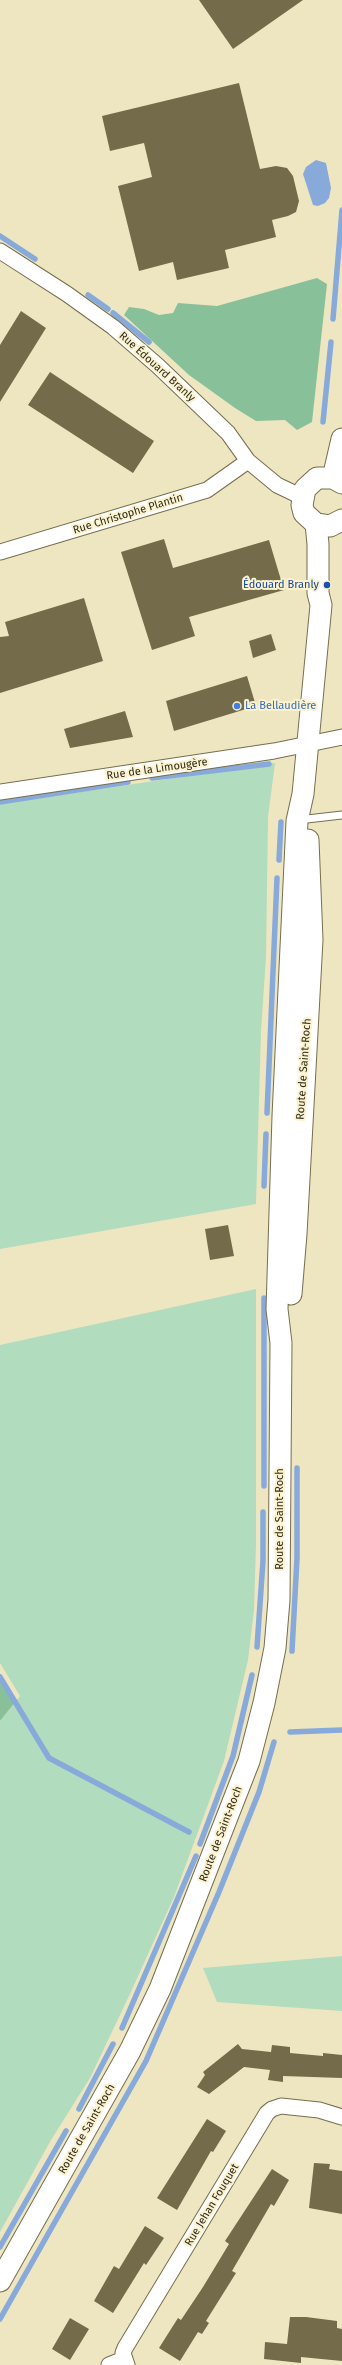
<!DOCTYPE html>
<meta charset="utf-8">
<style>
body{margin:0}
canvas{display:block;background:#eee5c1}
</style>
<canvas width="342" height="2365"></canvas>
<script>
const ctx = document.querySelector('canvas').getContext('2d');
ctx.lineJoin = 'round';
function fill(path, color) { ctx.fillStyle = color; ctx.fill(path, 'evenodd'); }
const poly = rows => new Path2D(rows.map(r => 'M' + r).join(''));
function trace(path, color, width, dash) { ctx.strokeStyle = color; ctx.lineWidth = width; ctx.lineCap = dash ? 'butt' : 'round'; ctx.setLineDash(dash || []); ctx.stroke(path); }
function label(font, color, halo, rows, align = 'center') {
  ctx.font = font + ' "Fira Sans",sans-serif'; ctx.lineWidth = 4; ctx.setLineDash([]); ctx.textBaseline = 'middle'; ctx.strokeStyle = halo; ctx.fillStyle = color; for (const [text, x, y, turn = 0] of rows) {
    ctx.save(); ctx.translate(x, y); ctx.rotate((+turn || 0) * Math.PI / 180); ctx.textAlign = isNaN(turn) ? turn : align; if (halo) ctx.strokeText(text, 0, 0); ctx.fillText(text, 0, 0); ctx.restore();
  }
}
fill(poly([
 [275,763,268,817,266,957,261,1031,256,1204,0,1249,0,804],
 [256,1289,256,1544,254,1610,248,1660,224,1761,174,1897,129,1996,90,2078,51,2140,0,2232,0,1721,20,1696,0,1663,0,1345],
 [342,1956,342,2011,217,2002,203,1968]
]), '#b2dcbe');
fill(poly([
 [317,278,327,284,312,422,297,430,285,420,256,421,235,408,189,375,124,315,129,307,144,309,159,315,173,313,178,303,217,306],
 [0,1675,16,1701,0,1721]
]), '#88c099');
fill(poly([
 [316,160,326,163,331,188,329,198,325,203,318,206,313,205,303,174,306,167]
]), '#87aadb');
trace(poly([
 [0,236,35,259],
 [88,295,108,309],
 [113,313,149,342],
 [333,319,342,210],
 [323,422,331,342],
 [152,778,269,764],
 [0,802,128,782],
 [279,860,281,822],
 [267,1113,277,878],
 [264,1186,266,1134],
 [264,1486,264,1298],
 [257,1647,263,1561,263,1512],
 [292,1651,297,1558,297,1468],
 [0,1677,49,1758,189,1832],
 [290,1732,342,1730],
 [200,1844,233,1756,252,1675],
 [122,2028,196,1856],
 [79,2109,113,2044],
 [0,2247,66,2131],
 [0,2319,146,2061,219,1892,259,1792,274,1742]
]), '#87aadb', 5.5);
fill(poly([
 [199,0,303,0,233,49],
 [239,83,260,169,276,166,287,168,293,176,299,201,296,212,288,216,272,220,276,237,225,250,229,268,177,280,173,262,139,271,118,186,152,177,144,143,110,151,102,116],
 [21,311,46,328,0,402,0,345],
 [50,372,154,441,133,473,28,405],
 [164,539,173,568,269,540,284,590,189,617,195,636,152,650,121,552],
 [84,598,103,661,0,693,0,637,9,636,5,622],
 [271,634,276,650,253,658,249,641],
 [247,676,256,706,174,731,166,701],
 [125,711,133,737,70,748,64,729],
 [228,1225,234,1256,210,1260,205,1229],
 [238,2044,242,2049,271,2052,272,2045,290,2047,290,2053,323,2056,323,2053,342,2055,342,2078,283,2076,283,2082,268,2080,270,2070,244,2067,209,2094,197,2087,205,2075,203,2072],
 [207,2119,226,2131,213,2152,211,2151,177,2210,157,2198],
 [314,2163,330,2164,329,2169,342,2171,342,2214,309,2208],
 [272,2169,289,2180,274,2206,271,2204,232,2271,236,2273,206,2321,209,2323,202,2334,198,2332,180,2361,159,2348,178,2318,181,2320,203,2287,229,2244,225,2241],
 [145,2226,164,2238,146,2265,144,2263,113,2313,94,2301,114,2266,119,2269],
 [290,2317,306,2317,337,2321,337,2328,342,2329,342,2361,301,2357,301,2363,264,2359,265,2342,287,2344],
 [70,2318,89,2329,70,2360,52,2349]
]), '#746b4b');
const lane = poly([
 [307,819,342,815]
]);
const street = poly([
 [0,251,67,294,113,327,158,366,228,433,248,461,277,485,302,497],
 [0,552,207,490,248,461],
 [0,792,274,751,342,737],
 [109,2365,124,2359],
 [127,2365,123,2353,125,2348,267,2113,272,2109,281,2106,319,2110,342,2117]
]);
const secondary = poly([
 [333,478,342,439],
 [342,483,333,478,317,478,305,489,302,505,304,513,316,524,330,526,342,520],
 [291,1294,296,1234,312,940,308,840],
 [0,2281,130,2051,160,1989,249,1761,264,1703,275,1648,279,1600,281,1343,277,1309,283,1116,297,821,303,794,321,605,318,593,318,544,316,524]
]);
trace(lane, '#776e4e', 9);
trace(street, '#776e4e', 17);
trace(secondary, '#776e4e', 23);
trace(lane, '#fff', 7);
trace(street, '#fff', 15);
trace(secondary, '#fff', 21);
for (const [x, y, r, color] of [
 [327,585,4,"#1a4fb4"],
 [237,706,4,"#3f7fe0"]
]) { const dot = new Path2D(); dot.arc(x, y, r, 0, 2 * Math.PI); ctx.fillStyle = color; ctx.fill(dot); trace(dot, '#fbf2ce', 1.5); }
label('11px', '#2f2b1e', '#fbf2ce', [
 ["Rue Édouard Branly",157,367,42],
 ["Rue Christophe Plantin",128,514,-17],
 ["Rue de la Limougère",157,769,-8],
 ["Route de Saint-Roch",304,1069,-86],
 ["Route de Saint-Roch",280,1519,-90],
 ["Route de Saint-Roch",221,1834,-69],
 ["Route de Saint-Roch",87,2129,-60],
 ["Rue Jehan Fouquet",212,2205,-59]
]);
label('11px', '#164399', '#fbf2ce', [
 ["Édouard Branly",319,585]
], 'right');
label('11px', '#366cbe', '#fbf2ce', [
 ["La Bellaudière",245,706]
], 'left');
</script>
